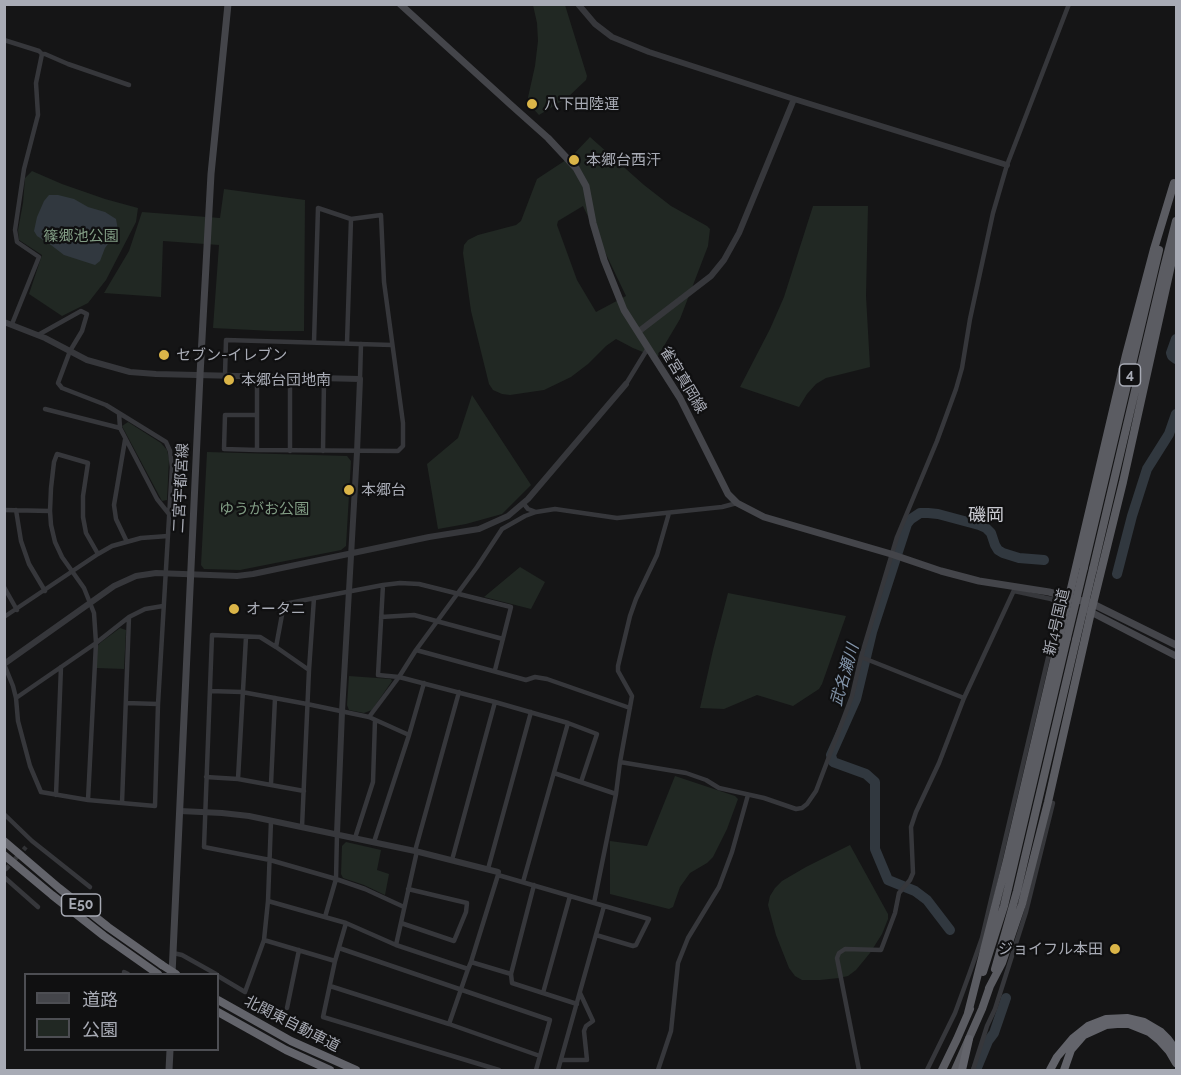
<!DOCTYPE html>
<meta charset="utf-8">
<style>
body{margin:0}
#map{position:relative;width:1181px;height:1075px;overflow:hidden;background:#151516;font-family:Raleway,"Noto Sans JP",sans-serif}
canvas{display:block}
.frame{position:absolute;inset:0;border:6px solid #a8abb5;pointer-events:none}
.legend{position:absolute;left:24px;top:973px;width:195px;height:78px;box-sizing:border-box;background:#101011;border:2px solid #4d4e53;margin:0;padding:8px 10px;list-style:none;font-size:18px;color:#a8abb5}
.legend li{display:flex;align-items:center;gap:12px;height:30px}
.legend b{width:30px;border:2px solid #4d4e53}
</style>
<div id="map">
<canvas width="1181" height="1075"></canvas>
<div class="frame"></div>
<ul class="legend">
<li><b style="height:8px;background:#44454a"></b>道路</li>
<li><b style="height:16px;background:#212823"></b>公園</li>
</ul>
</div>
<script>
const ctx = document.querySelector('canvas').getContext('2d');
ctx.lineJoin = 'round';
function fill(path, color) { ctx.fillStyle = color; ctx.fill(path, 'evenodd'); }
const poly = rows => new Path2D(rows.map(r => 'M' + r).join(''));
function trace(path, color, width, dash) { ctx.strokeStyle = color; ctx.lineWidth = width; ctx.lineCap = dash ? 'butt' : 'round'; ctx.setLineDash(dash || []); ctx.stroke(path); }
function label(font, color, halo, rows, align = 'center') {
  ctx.font = font + ' Raleway,"Noto Sans JP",sans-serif'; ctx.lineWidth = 4.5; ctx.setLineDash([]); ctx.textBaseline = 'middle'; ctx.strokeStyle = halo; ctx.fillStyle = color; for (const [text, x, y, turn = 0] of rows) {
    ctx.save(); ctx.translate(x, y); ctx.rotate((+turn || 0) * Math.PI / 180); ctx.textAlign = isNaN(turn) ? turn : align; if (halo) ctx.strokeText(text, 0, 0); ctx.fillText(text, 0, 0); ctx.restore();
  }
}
fill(poly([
 [533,5,565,5,587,76,586,80,567,98,539,115,527,102,535,66,538,41,537,23],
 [590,137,644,185,671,206,707,226,710,229,708,246,680,319,658,356,655,357,633,348,616,339,606,346,588,364,571,377,544,390,510,395,502,394,493,390,489,384,471,311,463,253,464,245,468,240,478,235,516,225,521,221,537,179,572,156],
 [583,206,626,296,596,312,577,280,557,225,558,221],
 [32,171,62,184,105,199,138,208,136,222,106,280,88,303,62,316,29,294,42,255,19,240,18,230,23,203,25,178],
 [224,189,305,200,304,331,273,331,213,328,219,245,163,241,161,297,104,293,129,251,142,212,220,218],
 [813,206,868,206,866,296,870,367,826,378,816,384,807,394,799,407,740,387,770,329,784,297],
 [472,395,531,485,502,514,466,524,438,529,427,464,458,438],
 [128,422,161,443,167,450,169,459,167,500,162,501,122,426],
 [207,452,347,456,351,461,346,546,341,550,240,570,204,569,201,565],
 [520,567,545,582,531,609,484,597],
 [728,593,846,616,822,684,819,689,793,706,757,695,724,709,700,708,713,650],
 [120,628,126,630,124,669,97,668,97,647,100,643],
 [349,676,391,679,392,681,372,710,364,713,349,710,347,705],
 [675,776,735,796,738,799,727,829,713,857,707,863,690,873,680,887,673,907,669,909,610,894,610,841,647,846],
 [346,842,381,850,377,870,389,874,385,895,364,885,343,878,341,874,342,846],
 [850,845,888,914,888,919,882,934,870,953,856,970,848,976,839,978,820,980,802,980,795,976,789,968,776,935,768,905,770,896,775,888,782,881,806,867]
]), '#212823');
fill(poly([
 [49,195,58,195,74,199,88,207,105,212,116,219,118,230,105,248,100,261,95,265,64,255,51,245,37,236,34,231,37,217,44,201]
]), '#31383f');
trace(poly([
 [1176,339,1171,353,1172,356,1176,359],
 [1117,574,1132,516,1147,469,1169,434,1176,414],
 [950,930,927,900,915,891,888,880,875,849,875,782,866,774,833,762,831,755,856,699,872,632,907,524,911,519,920,513,928,513,938,514,979,525,986,528,991,533,995,545,998,550,1003,553,1019,558,1044,560],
 [976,1070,988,1041,994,1033,1006,998]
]), '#31383f', 10);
trace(poly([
 [6,869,26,847]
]), '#323336', 4.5, [4.5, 2]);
trace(poly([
 [4,40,39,51,42,54,45,54,68,64,129,85],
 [12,324,39,257,17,242,15,230,24,169,38,115,36,83,42,54],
 [347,343,351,219],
 [225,375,226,340,392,345],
 [257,376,257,450,398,451,403,446,403,423,384,282,381,215,351,219,318,208,314,342],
 [360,379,361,344],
 [626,384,648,348],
 [45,409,120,428],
 [119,413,120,428,157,499,169,514],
 [125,440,114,505,116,519,127,542],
 [257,450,224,449,225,415,257,415],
 [290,451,290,377],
 [323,451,324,379],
 [523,503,528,509,536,512],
 [4,510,50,511],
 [16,510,21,541,29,564,45,591],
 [383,585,378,675,399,677,495,702,568,723,523,882],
 [4,587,17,610],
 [4,617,98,554,112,546,141,538,168,536],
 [381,617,414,615,503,639],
 [276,647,284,604,383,585,400,583,419,584,511,607,495,670],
 [416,650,526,680,535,677,547,679,630,708],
 [861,657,964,698],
 [4,664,13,686,16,698,18,721,30,766,41,792,88,800,155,806,158,704,172,467,170,451,166,442,106,405,62,388,58,383,70,351,82,331,87,314,81,311,38,335],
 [309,670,276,647,260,637,212,635,204,847,270,860,336,879,365,889,404,907],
 [210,691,242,692,307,704,369,717,409,735],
 [16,698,96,643,129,617,145,609,163,606],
 [126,703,158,704],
 [369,717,399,677,416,650,477,567,502,529,525,516,536,512,555,509,617,518,722,507,737,503],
 [568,723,597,734,581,782],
 [620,762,686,773,706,780,719,788,764,798,796,809,802,808,807,804,816,791,852,696,861,657,897,537,937,441,956,389,962,368,970,319,993,213,1007,165,1069,4],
 [554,773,616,794],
 [206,777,238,779,304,791],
 [238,779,246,637],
 [271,784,275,698],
 [56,795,61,667],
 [88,800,96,643,94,613,84,588,62,557,55,542,51,525,50,511,51,488,54,462,57,454,88,463,83,496,83,517,86,533,98,554],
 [122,803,129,617],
 [4,814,32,841,90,887],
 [302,827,309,670,314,598],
 [355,838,373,782,375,720],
 [374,842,409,735,424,683],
 [415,851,459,692],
 [452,860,495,702],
 [488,869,531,712],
 [4,870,6,869],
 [498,872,498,875,471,962,511,974,512,983,577,1004],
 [498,875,649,919,636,945,633,946,596,935],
 [4,877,38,907],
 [268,901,346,923,396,945,468,969],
 [594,903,616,794,620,762,632,696,618,671,618,666,630,616,636,599,657,555,669,513],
 [325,917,336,879,337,834],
 [346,923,335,961,323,1017,499,1070],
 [401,923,454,941,466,912,467,903,408,889],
 [264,940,335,961],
 [396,945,417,851],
 [339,948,550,1020,536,1070],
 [173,953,182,955,216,974],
 [124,972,128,974],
 [511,974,534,885],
 [218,976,245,992,264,940,268,901,271,821],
 [330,986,449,1024,540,1056],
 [543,993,570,896],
 [287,1008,299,950],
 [449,1024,468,969,471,962],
 [561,1060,587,1060,584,1031,586,1026,593,1021,580,993],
 [558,1070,604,906],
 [658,1070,671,1031,678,963,688,938,719,887,732,852,748,795],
 [859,1070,837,958,839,953,845,949,881,950,895,913,899,893,910,880,913,873,911,827,916,812,939,763,964,698,1016,586],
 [927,1070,955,1013,970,972,982,938,1059,611,1057,602,1051,599,1014,591],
 [973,1070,987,1026,995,1009,1026,912,1053,803]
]), '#36373b', 4.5);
trace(poly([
 [578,4,595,24,612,37,649,52,794,99,1007,165],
 [4,322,45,338,87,360,130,372,156,374,360,379,357,452,342,712,337,834],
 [638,332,711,276,724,260,739,233,794,99],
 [4,664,114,586,136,576,156,573,237,576,253,574,429,537,479,529,508,516,528,499,626,384],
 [180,811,222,813,249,816,415,851,498,872]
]), '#36373b', 6);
trace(poly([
 [400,4,511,105,548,138,576,168,586,186,593,223,604,260,624,310,680,398,728,494,737,503,764,517,891,554,941,571,979,581,1049,592,1093,604,1176,645],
 [1089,611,1176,656],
 [172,974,200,375,211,174,228,4],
 [169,1070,170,1050]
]), '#44454a', 7);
trace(poly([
 [1084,567,1159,250],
 [1093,569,1164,268,1176,221],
 [995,969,1017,891,1076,640],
 [983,972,1004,906,1067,638],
 [989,988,1002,963,1022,904,1048,802,1091,612,1123,482,1176,243],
 [968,1013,1007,860,1126,355,1154,249,1174,183],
 [942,1070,957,1039,970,1009],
 [955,1070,982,1009,990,986]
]), '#5b5c62', 8);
trace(poly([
 [4,841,59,888,108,927,162,965],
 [4,855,52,895,104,936,158,974],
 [218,1000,291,1041,356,1070],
 [218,1012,286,1050,330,1070],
 [962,1070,969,1039],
 [1050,1070,1057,1057,1073,1038,1088,1026,1106,1019,1127,1018,1144,1022,1161,1032,1168,1039,1176,1050],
 [1064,1070,1071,1050,1084,1035,1106,1025,1117,1024,1129,1024,1149,1032,1160,1041,1169,1051,1176,1063]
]), '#63646b', 8);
trace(poly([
 [1067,638,1084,567],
 [1076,640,1093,569]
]), '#5b5c62', 8);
trace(poly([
 [162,965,176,974]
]), '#63646b', 8);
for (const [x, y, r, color] of [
 [532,104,6,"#dbb548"],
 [574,160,6,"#dbb548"],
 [164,355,6,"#dbb548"],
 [229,380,6,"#dbb548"],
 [349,490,6,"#dbb548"],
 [234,609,6,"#dbb548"],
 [1115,949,6,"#dbb548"]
]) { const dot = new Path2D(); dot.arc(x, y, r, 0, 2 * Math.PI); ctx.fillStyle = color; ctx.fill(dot); trace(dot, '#101011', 2); }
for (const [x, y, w] of [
 [1130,375,21],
 [81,905,39]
]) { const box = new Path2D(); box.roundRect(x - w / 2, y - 11, w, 22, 4.5); ctx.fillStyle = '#101011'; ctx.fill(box); trace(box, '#a8abb5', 1.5); }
label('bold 14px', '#a8abb5', null, [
 ["4",1130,375],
 ["E50",81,905]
]);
label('15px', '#a8abb5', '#101011', [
 ["八下田陸運",544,104],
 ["本郷台西汗",586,160],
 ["セブン-イレブン",176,355],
 ["本郷台団地南",241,380],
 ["本郷台",361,490],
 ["オータニ",246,609],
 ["ジョイフル本田",1103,949,"right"]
], 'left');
label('15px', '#829d85', '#101011', [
 ["篠郷池公園",81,236],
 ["ゆうがお公園",264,509]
]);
label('15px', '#a8abb5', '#101011', [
 ["雀宮真岡線",683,380,59],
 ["二宮宇都宮線",181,488,-87],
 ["新4号国道",1057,622,-77],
 ["北関東自動車道",292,1024,27]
]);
label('italic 16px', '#8395ab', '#101011', [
 ["武名瀬川",845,675,-74]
]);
label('18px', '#c9cad1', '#101011', [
 ["磯岡",986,516]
]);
</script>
